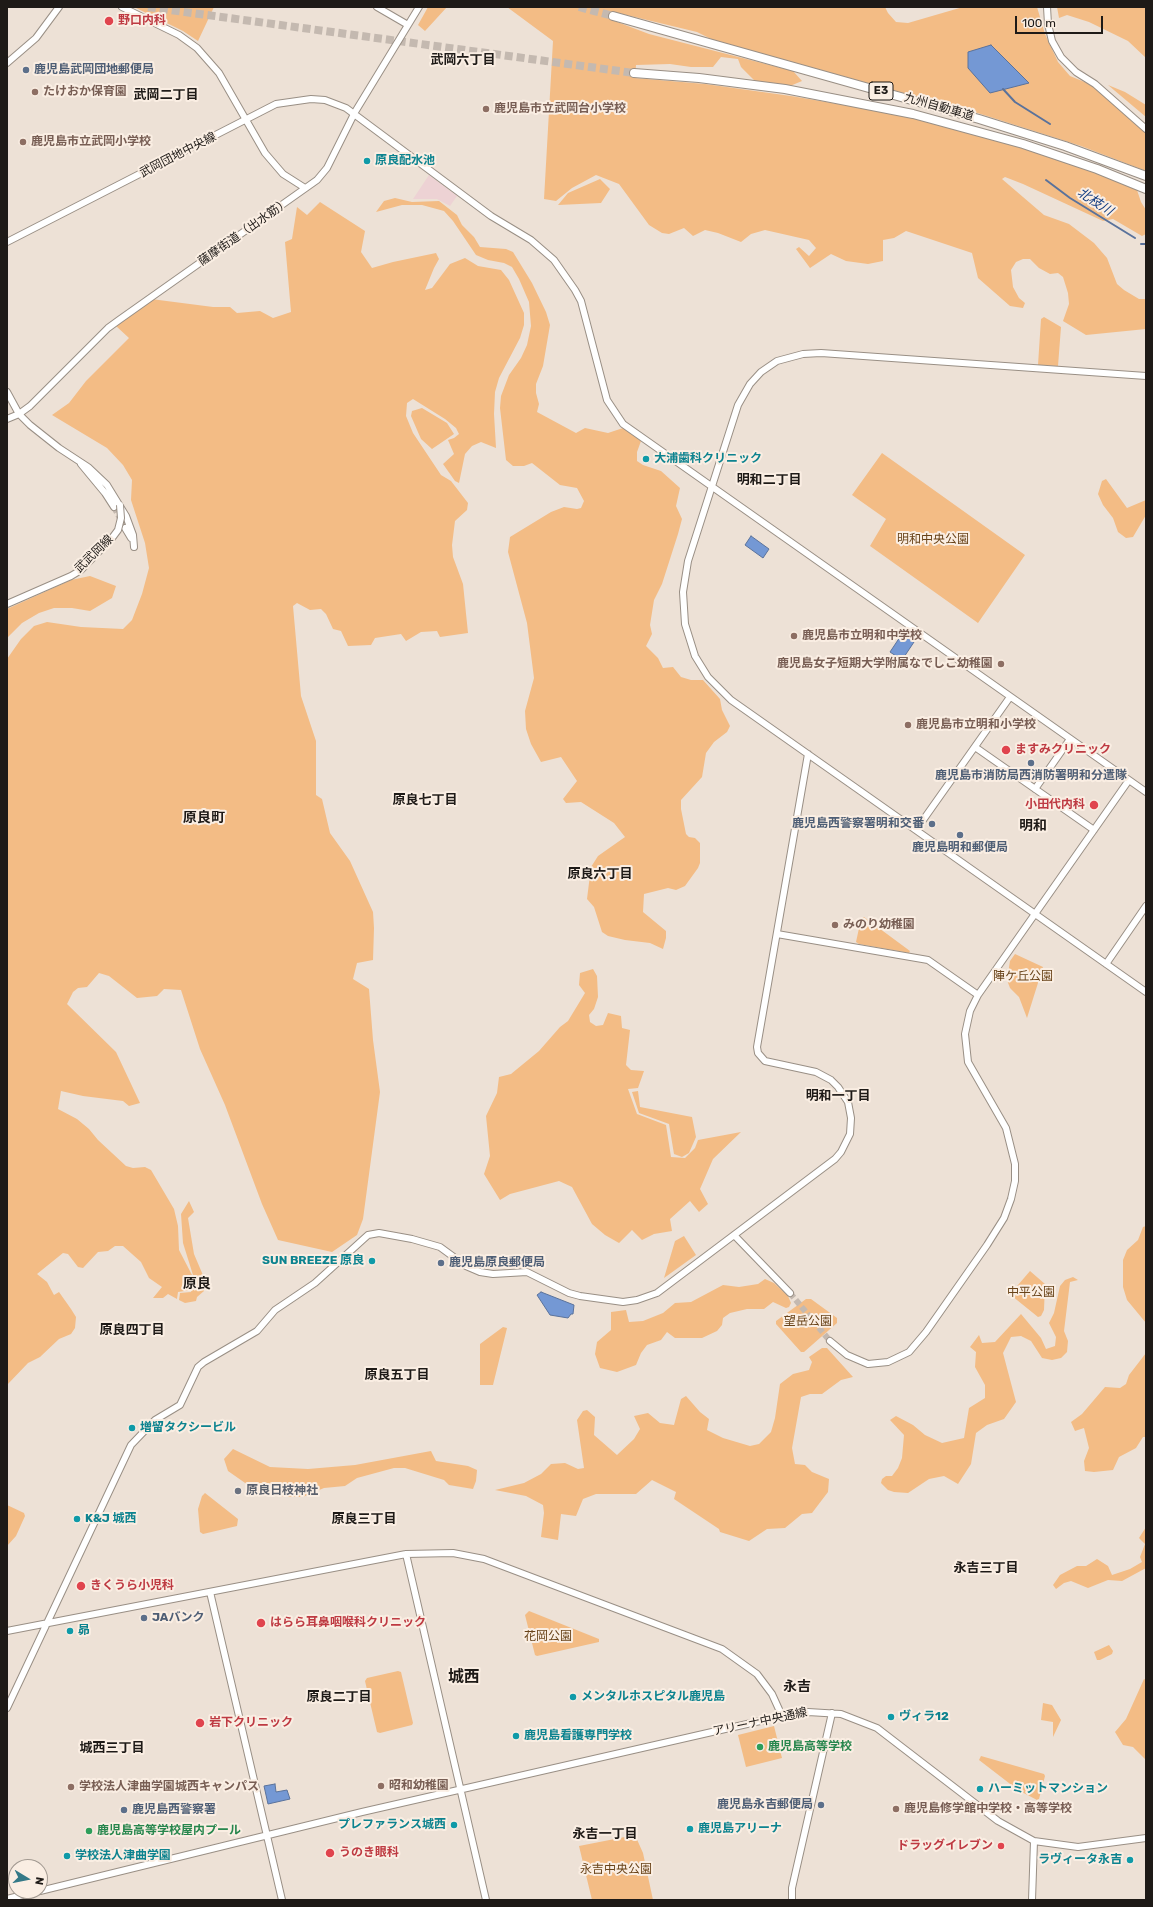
<!DOCTYPE html>
<meta charset="utf-8">
<style>
body{margin:0}
#map{position:relative;width:1153px;height:1907px;overflow:hidden;background:#ede1d6;font-family:Rubik,sans-serif}
canvas{display:block}
.frame{position:absolute;inset:0;border:8px solid #1e1a17;pointer-events:none}
.north{position:absolute;left:8px;top:1859px;width:40px;height:40px;box-sizing:border-box;background:#faeee3;border:1px solid #a29991;border-radius:50%;rotate:100deg;font-size:11px;font-weight:700;line-height:16px;text-align:center;color:#1e1a17}
.north::after{content:'';display:block;margin:auto;width:14px;height:18px;background:#347987;clip-path:polygon(50% 0,100% 100%,50% 72%,0 100%)}
.scale{position:absolute;left:1015px;top:16px;width:88px;height:18px;box-sizing:border-box;border:2px solid #1e1a17;border-top:0;padding-left:5px;font-size:12px;line-height:14px;white-space:nowrap;color:#1e1a17;-webkit-text-stroke:3px #faeee3;paint-order:stroke}
</style>
<div id="map">
<canvas width="1153" height="1907"></canvas>
<div class="frame"></div>
<div class="north">N</div>
<div class="scale">100 m</div>
</div>
<script>
const ctx = document.querySelector('canvas').getContext('2d');
ctx.lineJoin = 'round';
function fill(path, color) { ctx.fillStyle = color; ctx.fill(path, 'evenodd'); }
const poly = rows => new Path2D(rows.map(r => 'M' + r).join(''));
function trace(path, color, width, dash) { ctx.strokeStyle = color; ctx.lineWidth = width; ctx.lineCap = dash ? 'butt' : 'round'; ctx.setLineDash(dash || []); ctx.stroke(path); }
function label(font, color, halo, rows, align = 'center') {
  ctx.font = font + ' Rubik,"Noto Sans JP",sans-serif'; ctx.lineWidth = 4; ctx.setLineDash([]); ctx.textBaseline = 'middle'; ctx.strokeStyle = halo; ctx.fillStyle = color; for (const [text, x, y, turn = 0] of rows) {
    ctx.save(); ctx.translate(x, y); ctx.rotate((+turn || 0) * Math.PI / 180); ctx.textAlign = isNaN(turn) ? turn : align; if (halo) ctx.strokeText(text, 0, 0); ctx.fillText(text, 0, 0); ctx.restore();
  }
}
fill(poly([
 [429,175,457,196,450,206,437,199,413,199]
]), '#edd2d4');
fill(poly([
 [134,7,214,7,198,41,183,31],
 [428,7,447,7,425,31,418,25],
 [507,7,885,7,888,13,896,22,908,23,963,7,1037,7,1045,34,1058,62,1070,76,1087,83,1101,92,1146,132,1146,171,1081,146,965,109,943,104,713,40,697,32,614,12,612,20,649,34,793,71,802,81,790,86,755,81,741,67,738,59,721,57,713,67,691,67,670,64,636,65,635,78,705,84,791,96,908,116,1039,153,1136,187,1141,202,1146,210,1146,234,1142,236,1113,219,1103,221,1023,184,1005,177,1002,179,1044,215,1069,224,1094,243,1107,258,1117,284,1124,290,1139,299,1146,299,1146,329,1086,335,1063,321,1069,304,1068,293,1063,277,1058,273,1050,274,1039,268,1030,259,1023,259,1016,262,1011,270,1013,287,1019,298,1025,303,1023,308,1010,306,978,278,972,253,906,231,894,238,883,240,883,261,868,264,846,261,831,254,810,268,796,249,799,247,809,256,816,248,809,240,765,230,751,234,741,242,718,233,705,230,693,236,684,228,669,234,662,233,649,225,619,184,596,175,572,188,556,201,544,199,553,41],
 [1057,7,1146,7,1146,58,1128,41,1089,22,1067,15,1059,18],
 [1108,85,1125,92,1146,105,1146,117],
 [600,179,610,189,601,203,558,205,568,193],
 [395,198,412,202,439,201,457,215,462,225,474,237,480,247,506,249,513,252,532,283,546,312,550,325,543,366,536,384,536,393,539,404,537,412,576,433,585,428,608,433,623,428,641,441,637,452,637,461,643,465,661,471,680,488,676,506,682,519,678,534,662,584,654,600,650,625,652,634,646,646,658,658,663,668,673,667,681,677,691,680,703,680,720,699,722,710,730,726,727,732,714,742,706,753,702,777,681,800,681,809,686,834,689,837,695,838,700,843,700,863,698,868,685,886,676,890,668,888,644,894,643,912,666,931,666,938,663,949,650,943,625,940,608,936,602,932,594,907,587,899,591,867,598,856,625,837,614,823,581,802,566,803,563,799,577,781,561,757,541,762,531,744,526,729,525,711,534,678,527,623,508,552,510,537,551,512,564,507,577,509,581,508,584,501,577,488,560,485,532,463,524,466,513,466,506,460,500,408,501,396,509,375,521,358,527,345,531,326,529,302,519,279,512,267,504,263,488,260,476,255,453,221,444,211,422,205,402,205,376,212,384,201],
 [320,202,365,231,361,252,372,268,393,262,436,253,439,259,434,268,425,290,432,288,450,264,465,258,478,266,501,270,509,280,524,313,524,325,520,338,499,378,495,392,494,414,496,448,481,442,472,446,465,454,459,483,455,481,443,464,454,454,448,440,454,438,459,434,456,428,445,419,413,399,407,403,406,416,413,433,441,475,451,481,468,503,467,510,455,521,452,545,453,557,463,584,468,633,440,637,437,631,421,632,406,641,401,634,375,638,371,645,348,646,341,631,333,629,326,614,321,609,310,610,297,603,293,606,301,696,316,741,316,795,322,799,330,833,350,861,373,912,374,928,373,960,357,963,353,979,369,989,373,1040,380,1092,363,1219,357,1235,332,1252,278,1240,262,1204,225,1105,200,1049,181,990,164,989,157,996,137,998,109,976,99,973,87,987,78,988,73,992,67,1004,116,1052,140,1103,129,1106,123,1101,83,1096,61,1091,58,1109,77,1119,89,1129,98,1140,126,1166,133,1168,145,1167,151,1170,174,1209,178,1226,179,1250,192,1275,191,1290,178,1292,177,1299,168,1294,163,1298,153,1298,162,1287,149,1278,141,1262,123,1246,115,1246,108,1251,98,1252,83,1268,78,1267,68,1254,63,1253,37,1274,47,1282,54,1295,59,1292,71,1309,76,1317,75,1328,71,1334,59,1339,40,1357,28,1363,7,1385,7,659,21,639,34,626,47,622,81,627,123,629,132,620,142,594,149,568,145,543,131,500,132,480,123,465,107,448,52,415,69,403,86,381,129,338,116,326,151,299,213,307,230,307,237,313,260,311,273,318,291,312,285,242,292,239,297,207,307,215],
 [1044,317,1061,327,1058,366,1038,365,1041,319],
 [422,408,447,423,454,434,432,449,421,439,411,416,412,411],
 [882,453,1025,555,978,623,870,546,886,519,852,495],
 [1106,479,1127,508,1146,500,1146,515,1133,537,1126,538,1118,532,1113,518,1103,505,1098,494,1102,481],
 [90,576,116,586,112,598,90,611,72,608,54,608,39,613,22,623,7,638,7,609,71,580],
 [864,917,910,951,909,953,859,944,856,942,861,919],
 [1015,954,1043,967,1027,1018,1019,997,1010,988,1007,980,1010,961],
 [593,969,597,976,598,997,594,1009,589,1015,590,1022,596,1026,603,1025,608,1013,621,1016,622,1028,630,1030,626,1065,631,1070,644,1071,638,1088,628,1089,637,1114,666,1125,671,1157,685,1158,695,1148,698,1140,741,1132,713,1159,700,1189,708,1204,699,1212,690,1201,670,1219,672,1231,654,1234,642,1240,632,1230,619,1243,605,1235,592,1224,572,1187,559,1181,510,1194,500,1200,484,1174,490,1156,486,1116,497,1093,499,1077,511,1074,539,1051,560,1027,568,1021,585,993,579,985,580,973],
 [638,1091,640,1107,692,1117,696,1137,689,1153,682,1157,674,1154,669,1124,639,1113,632,1092],
 [189,1201,194,1212,188,1218,194,1254,205,1280,204,1291,197,1297,196,1301,185,1303,179,1300,180,1293,191,1292,193,1286,193,1275,183,1243,181,1214],
 [1146,1226,1146,1323,1127,1300,1123,1287,1123,1260,1127,1250,1138,1240,1143,1227],
 [684,1236,696,1255,664,1278,675,1241],
 [1030,1271,1045,1284,1044,1310,1041,1316,1038,1317,1012,1296,1012,1292],
 [1073,1277,1078,1280,1070,1282,1064,1331,1068,1341,1067,1352,1061,1358,1052,1360,1042,1358,1031,1341,1021,1336,1011,1337,1003,1353,1016,1402,1004,1419,987,1425,976,1433,971,1464,958,1484,944,1476,929,1479,908,1493,894,1492,888,1490,881,1483,882,1479,886,1476,892,1476,898,1468,902,1458,904,1435,890,1420,896,1416,913,1425,925,1435,942,1443,964,1438,969,1408,985,1398,985,1385,975,1367,976,1352,970,1347,979,1335,982,1343,995,1342,1021,1314,1041,1338,1046,1349,1055,1346,1056,1337,1049,1323,1054,1313,1060,1286,1065,1280],
 [765,1279,774,1283,788,1296,791,1303,789,1307,786,1308,773,1302,764,1309,747,1309,730,1313,723,1318,722,1325,717,1331,702,1338,675,1338,667,1332,661,1340,647,1345,641,1353,636,1365,617,1372,600,1368,595,1354,597,1342,611,1330,611,1312,626,1310,629,1322,643,1321,663,1313,675,1303,691,1302,723,1285,739,1287,758,1284],
 [806,1299,811,1299,837,1318,837,1323,804,1352,801,1352,776,1324,776,1321],
 [503,1327,507,1328,493,1385,480,1385,480,1344],
 [822,1348,827,1348,853,1377,841,1380,822,1394,810,1394,801,1397,792,1448,795,1464,805,1465,812,1472,829,1479,828,1492,812,1513,802,1514,785,1528,767,1529,749,1541,720,1532,719,1529,674,1499,676,1492,652,1480,636,1494,596,1494,583,1499,576,1516,561,1514,558,1540,541,1537,544,1513,543,1505,526,1496,495,1490,524,1483,541,1474,551,1464,565,1463,578,1469,584,1468,577,1420,583,1411,587,1410,595,1417,594,1435,617,1455,634,1439,640,1429,634,1416,648,1413,660,1423,674,1425,681,1399,686,1396,700,1412,709,1419,707,1430,723,1438,750,1446,759,1444,771,1432,775,1418,780,1384,793,1374,809,1370,812,1362,809,1357],
 [1146,1353,1146,1437,1143,1437,1136,1448,1119,1457,1113,1470,1094,1472,1085,1471,1084,1461,1089,1448,1084,1428,1075,1431,1071,1422,1082,1414,1105,1387,1120,1388,1126,1384,1129,1375],
 [233,1449,270,1467,308,1469,355,1465,431,1451,436,1461,468,1466,477,1470,476,1481,473,1489,449,1485,444,1480,405,1468,394,1468,357,1478,345,1486,324,1488,303,1497,285,1497,258,1492,228,1471,224,1459],
 [205,1493,238,1519,237,1526,203,1534,200,1532,198,1509,202,1496],
 [7,1505,24,1513,25,1516,16,1536,7,1546],
 [1146,1527,1146,1568,1122,1581,1108,1580,1088,1588,1071,1581,1064,1583,1056,1589,1053,1585,1060,1575,1077,1566,1086,1566,1097,1559,1108,1566,1112,1575,1130,1569,1142,1562,1140,1557,1145,1544,1139,1538],
 [529,1611,599,1639,599,1642,537,1656,535,1655,525,1615],
 [1109,1645,1113,1651,1112,1654,1100,1660,1097,1660,1094,1652],
 [398,1671,401,1672,413,1723,412,1725,380,1733,377,1732,365,1681,367,1678],
 [1144,1679,1146,1680,1146,1760,1133,1747,1123,1745,1115,1732,1126,1719],
 [1043,1703,1052,1705,1061,1720,1053,1737,1053,1722,1041,1720],
 [774,1726,782,1758,746,1767,738,1735],
 [981,1756,1044,1774,1045,1776,1039,1799,1037,1800,1018,1790,979,1760],
 [635,1835,643,1853,653,1900,592,1900,579,1846]
]), '#f3bc85');
const water = poly([
 [991,45,1029,83,990,93,968,68,968,52,991,45],
 [751,536,769,549,763,558,745,545,751,536],
 [902,634,914,642,902,660,890,652,902,634],
 [541,1292,574,1305,573,1314,571,1314,568,1318,550,1315,537,1295,541,1292],
 [275,1784,276,1792,287,1790,290,1799,268,1804,264,1786,275,1784]
]);
fill(water, '#7498d4');
trace(water, '#5a729b', 1);
trace(poly([
 [1003,89,1015,102,1050,124],
 [1046,180,1070,198,1135,238],
 [1141,244,1146,244]
]), '#5a729b', 2);
trace(poly([
 [114,507,125,528],
 [790,1293,830,1341]
]), '#c4b9b0', 6, [6, 3]);
trace(poly([
 [148,7,634,73],
 [579,7,613,16]
]), '#c4b9b0', 8, [8, 4]);
const minor = poly([
 [122,7,179,35,197,48,219,73,265,153,283,174,305,188],
 [377,7,408,25],
 [1047,7,1048,24,1052,41,1061,57,1076,72,1095,84,1146,129],
 [7,63,36,38,59,7],
 [7,242,276,104,311,99,325,100,346,108,491,216,531,240,554,260,575,290,581,301,607,400,623,424,1146,792],
 [1146,376,821,353,803,354,777,361,761,372,750,384,738,405,688,561,683,592,685,624,695,656,708,677,731,700,1146,992],
 [7,392,19,414,30,425,59,448,88,467,107,485,126,516,133,535,134,547],
 [7,419,19,414,30,406,108,328,119,320,317,180,327,168,355,112,419,7],
 [81,464,105,493,114,507],
 [125,528,131,538],
 [7,604,71,576,81,570,112,538],
 [975,747,1094,830],
 [1035,789,1070,739],
 [916,830,1010,697],
 [777,934,928,960,978,995],
 [1106,964,1146,906],
 [734,1235,790,1293],
 [830,1341,847,1355,868,1364,888,1362,909,1352,926,1332,987,1245,1004,1218,1011,1199,1015,1181,1015,1164,1006,1128,968,1062,965,1034,970,1011,978,995,1129,780],
 [406,1554,486,1900],
 [210,1592,282,1900],
 [7,1631,406,1554,453,1553,484,1559,722,1649,757,1674,772,1694,782,1716],
 [7,1708,131,1445,155,1420,180,1405,198,1367,204,1362,257,1331,275,1310,315,1283,368,1235,379,1233,412,1239,440,1247,466,1266,480,1272,493,1274,527,1272,569,1293,580,1296,623,1302,637,1300,657,1293,835,1159,841,1152,850,1134,851,1118,848,1102,838,1087,831,1080,816,1072,765,1061,758,1053,757,1047,808,754],
 [40,1891,362,1812,782,1716,808,1712,841,1714,877,1728,998,1821,1034,1841,1078,1847,1146,1838],
 [7,1899,39,1891],
 [792,1900,792,1888,832,1713],
 [1032,1900,1034,1841]
]);
const highway = poly([
 [613,16,979,119,1065,146,1146,176],
 [634,73,699,78,785,89,913,114,1023,144,1097,169,1146,189]
]);
trace(minor, '#998f85', 8);
trace(highway, '#998f85', 10);
trace(minor, '#fff', 6);
trace(highway, '#fff', 8);
const minorBridge = poly([
 [112,538,118,530,121,518,120,505]
]);
trace(minorBridge, '#998f85', 8, []);
trace(minorBridge, '#fff', 6);
for (const [x, y, r, color] of [
 [109,21,5,"#e0444e"],
 [26,70,4,"#5c6f8a"],
 [35,92,4,"#8d6e63"],
 [486,109,4,"#8d6e63"],
 [23,142,4,"#8d6e63"],
 [367,161,4,"#0f9aa8"],
 [646,459,4,"#0f9aa8"],
 [794,636,4,"#8d6e63"],
 [1001,664,4,"#8d6e63"],
 [908,725,4,"#8d6e63"],
 [1006,750,5,"#e0444e"],
 [1031,763,4,"#5c6f8a"],
 [1094,805,5,"#e0444e"],
 [932,824,4,"#5c6f8a"],
 [960,835,4,"#5c6f8a"],
 [835,925,4,"#8d6e63"],
 [372,1261,4,"#0f9aa8"],
 [441,1263,4,"#5c6f8a"],
 [132,1428,4,"#0f9aa8"],
 [238,1491,4,"#6b7280"],
 [77,1519,4,"#0f9aa8"],
 [81,1586,5,"#e0444e"],
 [144,1618,4,"#5c6f8a"],
 [261,1623,5,"#e0444e"],
 [70,1631,4,"#0f9aa8"],
 [573,1697,4,"#0f9aa8"],
 [891,1717,4,"#0f9aa8"],
 [200,1723,5,"#e0444e"],
 [516,1736,4,"#0f9aa8"],
 [760,1747,4,"#2e9e5b"],
 [381,1786,4,"#8d6e63"],
 [71,1787,4,"#8d6e63"],
 [980,1789,4,"#0f9aa8"],
 [821,1805,4,"#5c6f8a"],
 [896,1809,4,"#8d6e63"],
 [124,1810,4,"#5c6f8a"],
 [454,1825,4,"#0f9aa8"],
 [690,1829,4,"#0f9aa8"],
 [89,1831,4,"#2e9e5b"],
 [1001,1846,4,"#e0444e"],
 [330,1853,5,"#e0444e"],
 [67,1856,4,"#0f9aa8"],
 [1130,1860,4,"#0f9aa8"]
]) { const dot = new Path2D(); dot.arc(x, y, r, 0, 2 * Math.PI); ctx.fillStyle = color; ctx.fill(dot); trace(dot, '#faeee3', 1.5); }
for (const [x, y, w] of [
 [881,91,24]
]) { const box = new Path2D(); box.roundRect(x - w / 2, y - 9, w, 18, 3); ctx.fillStyle = '#faeee3'; ctx.fill(box); trace(box, '#1e1a17', 1); }
label('bold 11px', '#1e1a17', null, [
 ["E3",881,91]
]);
label('bold 12px', '#be3a42', '#faeee3', [
 ["野口内科",118,21],
 ["ますみクリニック",1015,750],
 ["小田代内科",1085,805,"right"],
 ["きくうら小児科",90,1586],
 ["はらら耳鼻咽喉科クリニック",270,1623],
 ["岩下クリニック",209,1723],
 ["ドラッグイレブン",993,1846,"right"],
 ["うのき眼科",339,1853]
], 'left');
label('bold 12px', '#4e5e75', '#faeee3', [
 ["鹿児島武岡団地郵便局",34,70],
 ["鹿児島市消防局西消防署明和分遣隊",1031,776,"center"],
 ["鹿児島西警察署明和交番",924,824,"right"],
 ["鹿児島明和郵便局",960,848,"center"],
 ["鹿児島原良郵便局",449,1263],
 ["JAバンク",152,1618],
 ["鹿児島永吉郵便局",813,1805,"right"],
 ["鹿児島西警察署",132,1810]
], 'left');
label('bold 12px', '#785e54', '#faeee3', [
 ["たけおか保育園",43,92],
 ["鹿児島市立武岡台小学校",494,109],
 ["鹿児島市立武岡小学校",31,142],
 ["鹿児島市立明和中学校",802,636],
 ["鹿児島女子短期大学附属なでしこ幼稚園",993,664,"right"],
 ["鹿児島市立明和小学校",916,725],
 ["みのり幼稚園",843,925],
 ["昭和幼稚園",389,1786],
 ["学校法人津曲学園城西キャンパス",79,1787],
 ["鹿児島修学館中学校・高等学校",904,1809]
], 'left');
label('12px', '#1e1a17', '#faeee3', [
 ["九州自動車道",939,107,16],
 ["武岡団地中央線",178,155,-27],
 ["薩摩街道（出水筋）",244,232,-35],
 ["武武岡線",94,554,-44],
 ["アリーナ中央通線",760,1722,-12]
]);
label('bold 12px', '#0d838f', '#faeee3', [
 ["原良配水池",375,161],
 ["大浦歯科クリニック",654,459],
 ["SUN BREEZE 原良",364,1261,"right"],
 ["増留タクシービル",140,1428],
 ["K&J 城西",85,1519],
 ["昴",78,1631],
 ["メンタルホスピタル鹿児島",581,1697],
 ["ヴィラ12",899,1717],
 ["鹿児島看護専門学校",524,1736],
 ["ハーミットマンション",988,1789],
 ["プレファランス城西",446,1825,"right"],
 ["鹿児島アリーナ",698,1829],
 ["学校法人津曲学園",75,1856],
 ["ラヴィータ永吉",1122,1860,"right"]
], 'left');
label('12px', '#694319', '#faeee3', [
 ["明和中央公園",933,540],
 ["陣ケ丘公園",1023,977],
 ["中平公園",1031,1293],
 ["望岳公園",808,1322],
 ["花岡公園",548,1637],
 ["永吉中央公園",616,1870]
]);
label('bold 12px', '#5b616d', '#faeee3', [
 ["原良日枝神社",246,1491]
], 'left');
label('bold 12px', '#27864d', '#faeee3', [
 ["鹿児島高等学校",768,1747],
 ["鹿児島高等学校屋内プール",97,1831]
], 'left');
label('bold 13px', '#1e1a17', '#faeee3', [
 ["武岡六丁目",463,60],
 ["武岡二丁目",166,95],
 ["明和二丁目",769,480],
 ["原良七丁目",425,800],
 ["原良六丁目",600,874],
 ["明和一丁目",838,1096],
 ["原良四丁目",132,1330],
 ["原良五丁目",397,1375],
 ["原良三丁目",364,1519],
 ["永吉三丁目",986,1568],
 ["原良二丁目",339,1697],
 ["城西三丁目",112,1748],
 ["永吉一丁目",605,1834]
]);
label('italic 13px', '#0f3a80', '#faeee3', [
 ["北枝川",1095,202,33]
]);
label('bold 14px', '#1e1a17', '#faeee3', [
 ["原良町",204,818],
 ["明和",1033,826],
 ["原良",197,1284],
 ["永吉",797,1687]
]);
label('bold 16px', '#1e1a17', '#faeee3', [
 ["城西",464,1677]
]);
</script>
